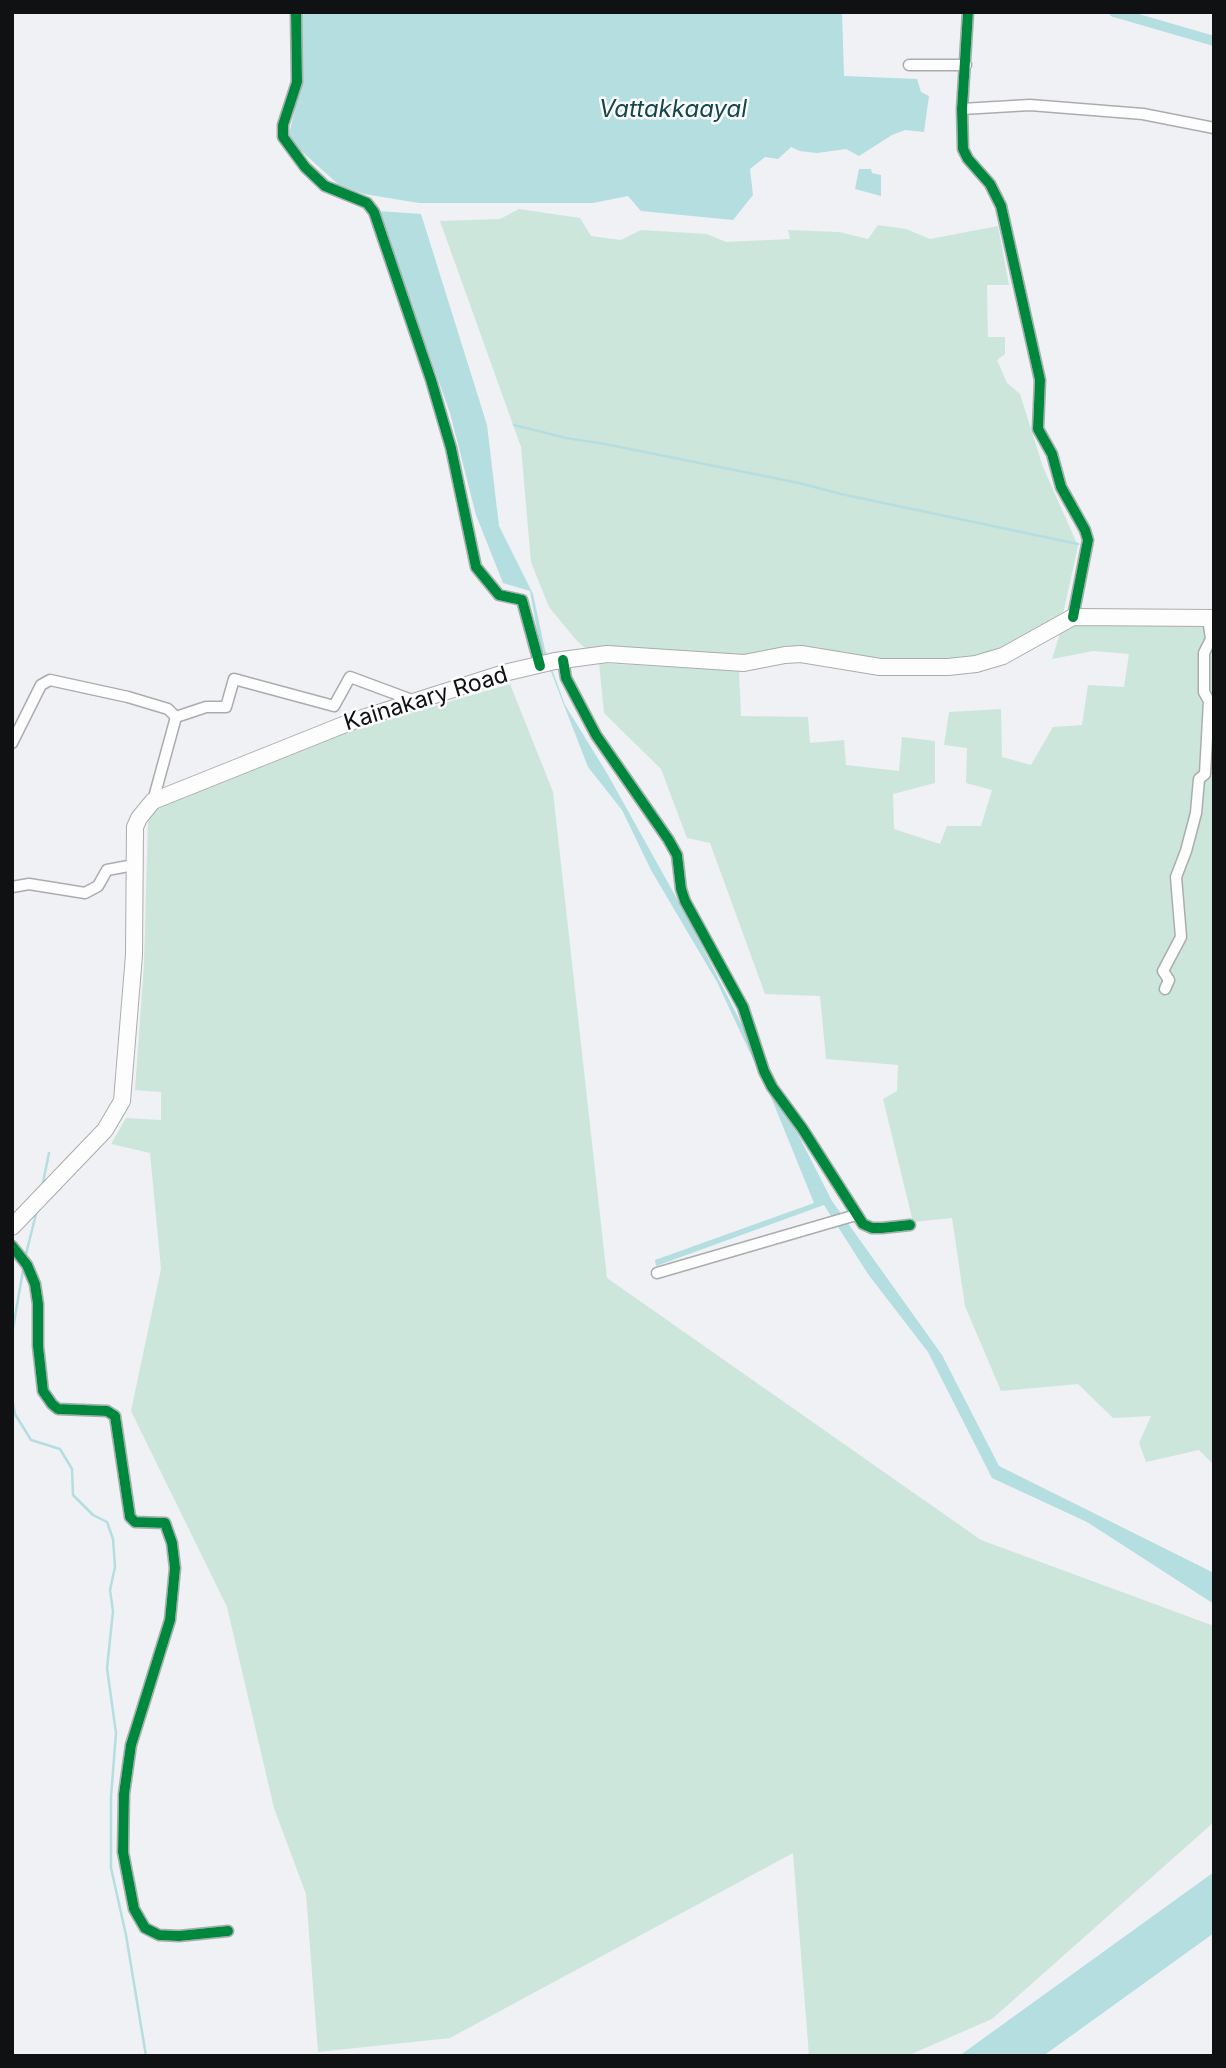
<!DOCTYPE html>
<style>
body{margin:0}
#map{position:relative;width:1226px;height:2068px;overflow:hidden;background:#eff1f4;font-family:Inter,sans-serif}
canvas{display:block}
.frame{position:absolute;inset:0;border:14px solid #101113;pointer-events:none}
</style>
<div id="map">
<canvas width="1226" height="2068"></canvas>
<div class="frame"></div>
</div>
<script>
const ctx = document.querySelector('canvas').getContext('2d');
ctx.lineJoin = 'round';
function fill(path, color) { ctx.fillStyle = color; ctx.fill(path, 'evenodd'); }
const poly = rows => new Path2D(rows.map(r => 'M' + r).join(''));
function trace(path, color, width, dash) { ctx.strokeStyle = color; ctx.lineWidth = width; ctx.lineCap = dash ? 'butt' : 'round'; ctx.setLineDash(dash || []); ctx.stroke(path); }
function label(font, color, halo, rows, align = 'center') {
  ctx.font = font + ' Inter,sans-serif'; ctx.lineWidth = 5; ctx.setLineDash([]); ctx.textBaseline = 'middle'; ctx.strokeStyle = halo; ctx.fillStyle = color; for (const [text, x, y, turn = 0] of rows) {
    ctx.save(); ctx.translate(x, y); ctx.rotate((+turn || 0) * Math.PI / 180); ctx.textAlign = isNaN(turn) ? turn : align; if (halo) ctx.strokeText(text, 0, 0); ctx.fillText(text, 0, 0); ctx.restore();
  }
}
fill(poly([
 [519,209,580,218,591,236,621,240,641,230,707,234,726,242,790,239,788,230,839,232,868,239,878,225,906,229,930,239,998,226,1009,285,987,285,988,337,1005,337,1005,354,997,360,1007,383,1020,394,1043,467,1078,546,1063,614,994,651,971,659,922,662,742,659,589,651,577,641,549,607,531,562,521,447,440,221,500,219],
 [1083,623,1214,627,1214,1465,1199,1450,1146,1462,1139,1443,1151,1416,1113,1418,1078,1384,1001,1391,965,1306,952,1218,913,1222,883,1099,897,1091,898,1065,826,1059,820,996,765,994,710,843,687,838,661,769,604,713,599,663,739,671,741,716,808,717,810,743,844,740,846,765,899,771,902,737,935,741,935,783,893,794,894,829,940,844,947,826,981,826,992,790,966,783,967,748,944,745,949,712,1001,709,1002,757,1031,765,1053,727,1082,725,1088,685,1124,687,1129,654,1093,651,1052,659,1061,630],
 [510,684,553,792,607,1278,981,1540,1214,1626,1214,1822,992,2019,907,2056,809,2056,793,1853,450,2038,318,2052,306,1894,274,1808,227,1607,131,1411,161,1269,150,1153,111,1144,126,1118,161,1120,161,1092,135,1090,144,964,148,820,162,804,352,730]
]), '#cce6db');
fill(poly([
 [300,12,842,12,844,76,917,79,921,92,929,96,924,132,905,130,892,135,859,156,846,149,817,153,800,151,791,147,778,159,765,157,750,169,753,195,733,220,641,211,628,196,593,203,419,203,364,194,339,185,288,139,301,82],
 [859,169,871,169,872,173,881,175,881,196,855,189],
 [378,211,421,214,487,425,499,526,533,594,545,650,565,705,608,775,686,915,832,1201,942,1355,999,1466,1214,1573,1214,1604,1087,1522,992,1478,928,1352,868,1274,824,1205,656,1266,655,1260,814,1203,773,1102,717,982,651,870,622,810,588,767,539,641,530,591,503,583,476,515,450,413],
 [1214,1872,1214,1933,1043,2056,959,2056]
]), '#b4dee0');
trace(poly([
 [514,425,566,438,605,444,799,483,841,494,1078,544],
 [42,1187,49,1153],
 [25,1258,37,1210],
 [12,1334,24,1265],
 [12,1398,15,1414,31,1440,60,1449,72,1469,73,1495,93,1515,107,1522,113,1539,115,1567,110,1590,113,1611,107,1668,116,1733,111,1797,111,1868,126,1935,146,2056]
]), '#b4dee0', 2.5);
trace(poly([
 [1114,12,1214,41]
]), '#b4dee0', 10);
const street = poly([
 [296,12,297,82,283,125,283,137,305,167,325,186,367,203,374,212,431,380,451,448,476,567,499,595,522,600,540,666],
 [968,12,962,109,963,149,968,159,990,184,1001,206,1040,380,1038,429,1052,454,1061,487,1085,530,1088,540,1073,617],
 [909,65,966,65],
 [962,109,1030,105,1143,114,1214,128],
 [563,660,566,678,596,735,668,839,677,855,681,889,685,901,743,1007,764,1071,772,1087,802,1128,863,1224,872,1228,882,1228,910,1225],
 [176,717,206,707,226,707,234,679,334,706,350,677,412,700],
 [12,743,41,685,50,680,128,697,168,709,176,717,153,801],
 [12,887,29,884,85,893,98,886,107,870,134,865],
 [1165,989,1169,980,1163,971,1181,937,1176,877,1186,851,1196,813,1199,779,1205,774,1209,701,1204,692,1204,653,1211,639,1208,618],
 [12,1246,27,1265,35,1284,38,1304,38,1346,43,1391,52,1404,58,1409,107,1411,115,1416,130,1517,135,1522,165,1523,172,1543,175,1568,170,1620,131,1745,124,1794,123,1852,134,1909,145,1928,159,1935,179,1936,228,1931],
 [657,1273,856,1215]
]);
const secondary = poly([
 [12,1227,105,1130,122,1101,134,955,135,827,139,818,153,801,353,721,504,673,555,661,607,654,744,663,785,655,801,654,880,667,948,667,976,664,1003,656,1073,617,1214,618]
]);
trace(street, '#abacae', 13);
trace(secondary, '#abacae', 18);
trace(street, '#fdfdfd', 10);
trace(secondary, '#fdfdfd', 16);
trace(poly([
 [296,12,297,82,283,125,283,137,305,167,325,186,367,203,374,212,431,380,451,448,476,567,499,595,522,600,540,666],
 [968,12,962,109,963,149,968,159,990,184,1001,206,1040,380,1038,429,1052,454,1061,487,1085,530,1088,540,1073,617],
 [563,660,566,678,596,735,668,839,677,855,681,889,685,901,743,1007,764,1071,772,1087,802,1128,863,1224,872,1228,882,1228,910,1225],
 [12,1246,27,1265,35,1284,38,1304,38,1346,43,1391,52,1404,58,1409,107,1411,115,1416,130,1517,135,1522,165,1523,172,1543,175,1568,170,1620,131,1745,124,1794,123,1852,134,1909,145,1928,159,1935,179,1936,228,1931]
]), '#00873e', 10);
label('23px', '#101113', '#fdfdff', [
 ["Kainakary Road",426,699,-17]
]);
label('italic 24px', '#13494b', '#fdfdff', [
 ["Vattakkaayal",673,110]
]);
</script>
